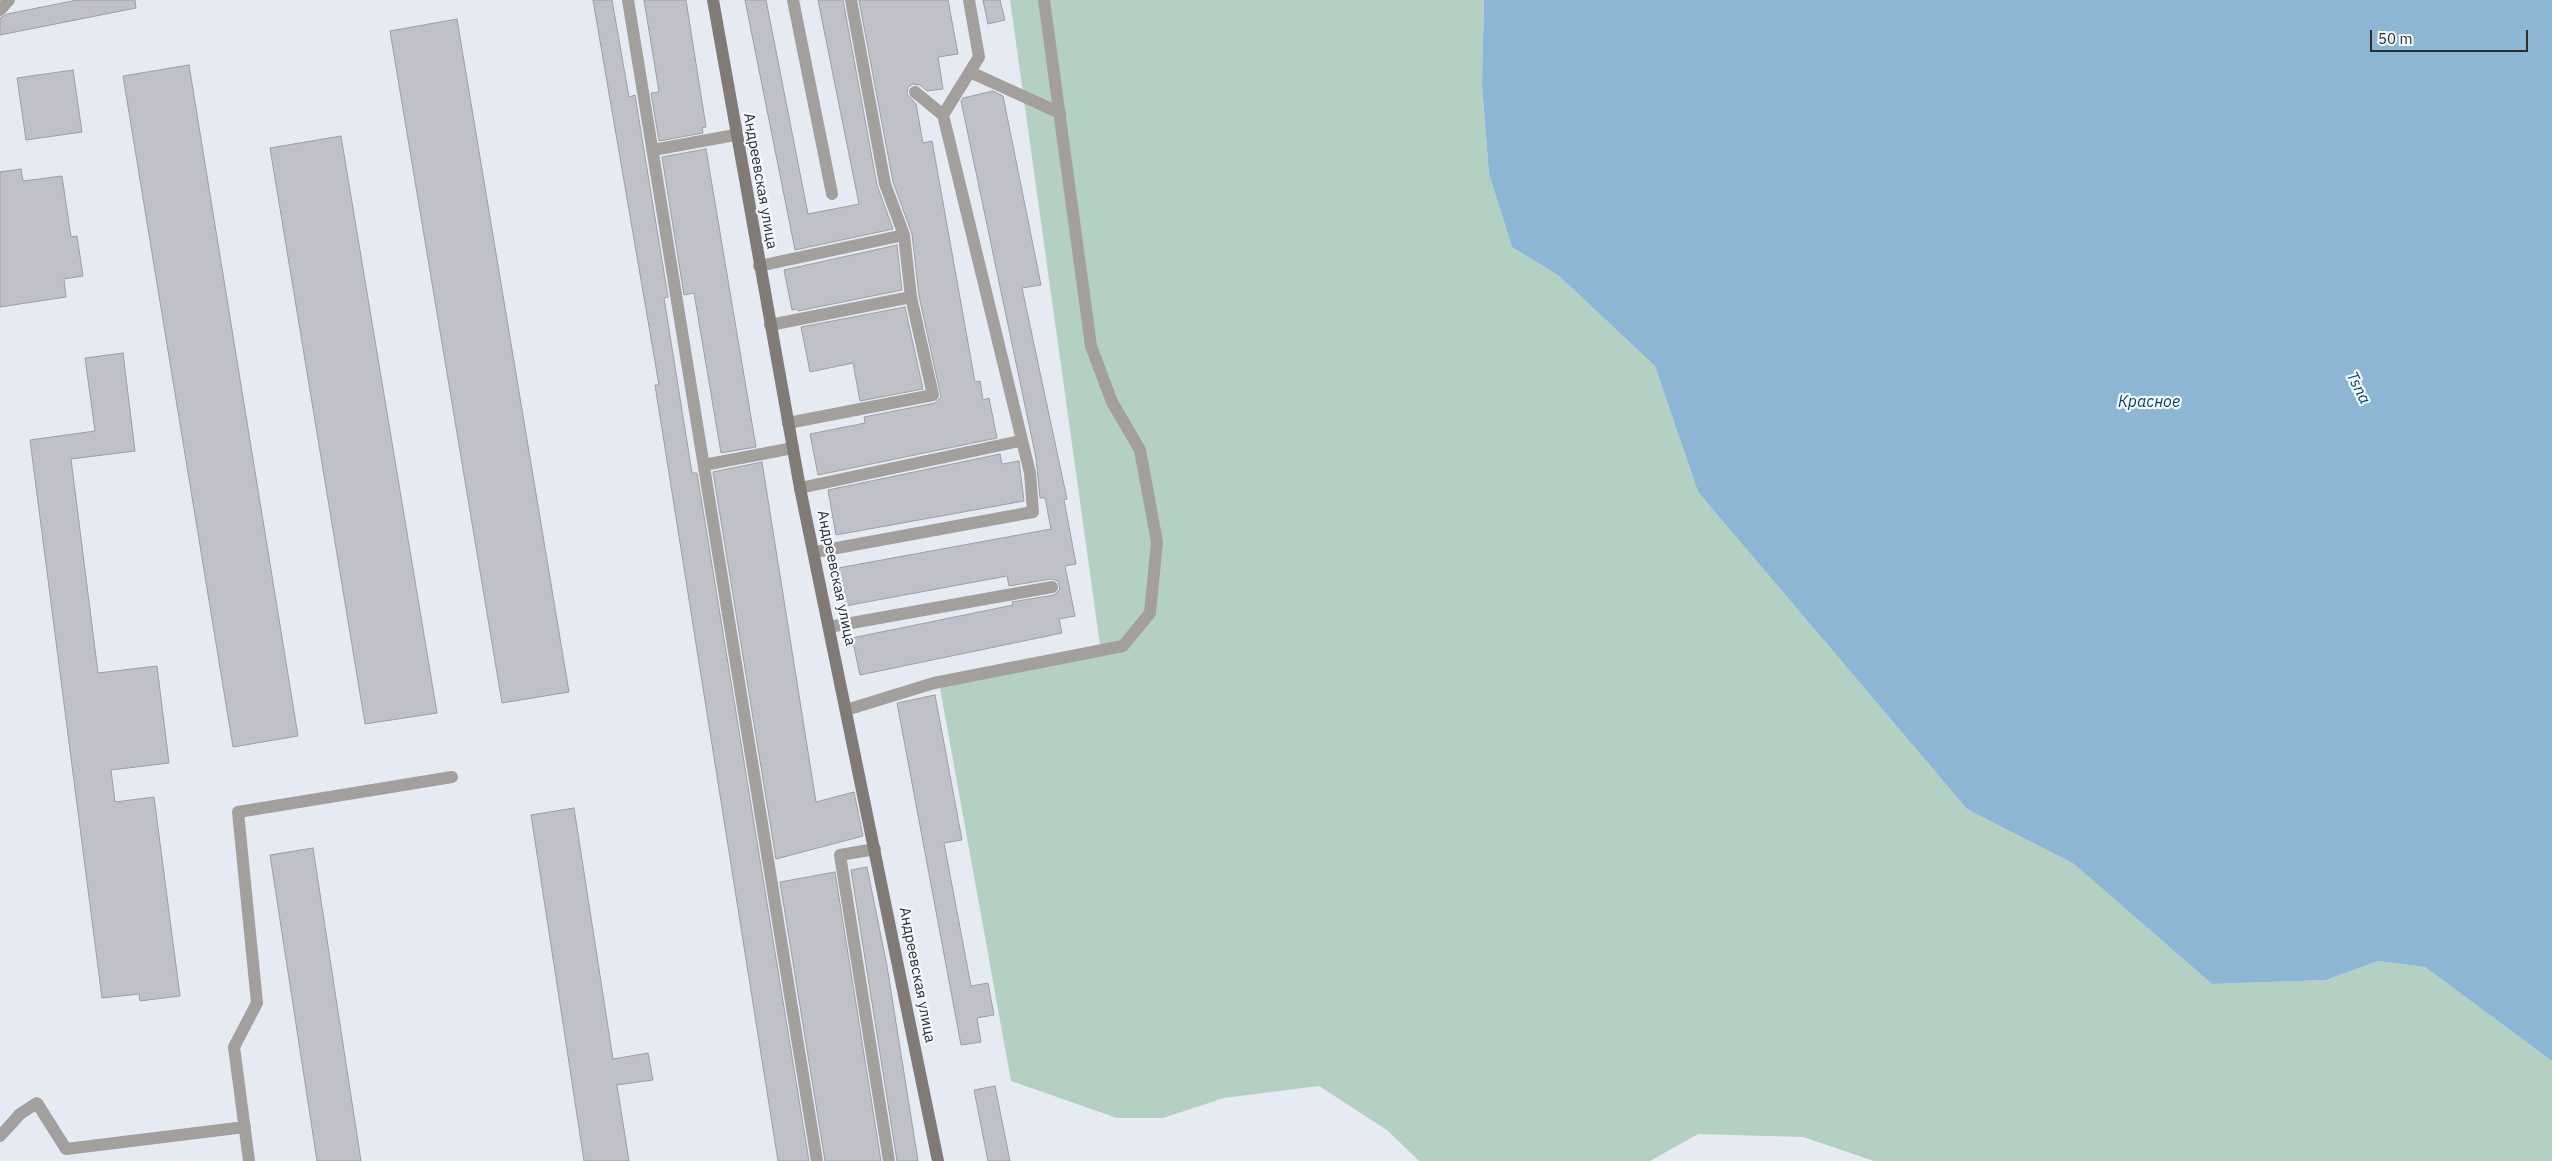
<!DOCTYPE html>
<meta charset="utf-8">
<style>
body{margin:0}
#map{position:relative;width:2552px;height:1161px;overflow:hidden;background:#e6ebf3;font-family:"IBM Plex Sans",sans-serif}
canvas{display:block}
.scale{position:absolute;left:2370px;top:30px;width:158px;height:22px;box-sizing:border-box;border:2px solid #2d2e31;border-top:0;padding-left:6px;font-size:15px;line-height:18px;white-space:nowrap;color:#2d2e31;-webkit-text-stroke:4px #f4f8ff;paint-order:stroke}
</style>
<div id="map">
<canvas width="2552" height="1161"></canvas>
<div class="scale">50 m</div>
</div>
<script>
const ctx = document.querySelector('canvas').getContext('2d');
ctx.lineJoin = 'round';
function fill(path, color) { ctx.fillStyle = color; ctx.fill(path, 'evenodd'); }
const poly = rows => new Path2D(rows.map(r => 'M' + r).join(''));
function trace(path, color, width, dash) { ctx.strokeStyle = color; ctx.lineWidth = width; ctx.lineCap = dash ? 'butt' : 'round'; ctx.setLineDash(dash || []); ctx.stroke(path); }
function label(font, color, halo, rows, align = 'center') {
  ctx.font = font + ' "IBM Plex Sans",sans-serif'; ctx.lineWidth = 4.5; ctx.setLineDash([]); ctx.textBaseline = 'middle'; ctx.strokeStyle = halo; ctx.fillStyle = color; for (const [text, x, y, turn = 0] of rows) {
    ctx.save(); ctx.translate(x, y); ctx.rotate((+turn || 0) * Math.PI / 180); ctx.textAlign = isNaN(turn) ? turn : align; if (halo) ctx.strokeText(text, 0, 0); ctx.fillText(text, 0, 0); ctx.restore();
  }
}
fill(poly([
 [1010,0,1484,0,1482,85,1489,174,1512,247,1558,275,1655,366,1698,492,1967,809,2074,864,2212,984,2326,980,2378,961,2425,967,2552,1061,2552,1161,1874,1161,1803,1137,1698,1134,1650,1161,1419,1161,1387,1130,1319,1086,1224,1098,1163,1118,1117,1118,1011,1081,940,688,1101,652]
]), '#b3d0c2');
fill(poly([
 [1484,0,2552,0,2552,1061,2425,967,2378,961,2326,980,2212,984,2074,864,1967,809,1698,492,1655,366,1558,275,1512,247,1489,174,1482,85]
]), '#8cb6d3');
const building = poly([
 [77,0,135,0,136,8,0,35,0,18,7,14,77,0],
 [593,0,612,0,629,97,635,95,668,297,664,298,692,473,697,473,809,1161,778,1161,655,385,659,385,593,0],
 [644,0,686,0,706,127,702,128,703,133,659,141,651,93,659,92,644,0],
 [745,0,766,0,808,214,859,204,818,0,843,0,877,185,893,229,795,250,745,0],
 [859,0,948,0,958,54,938,57,943,89,927,91,920,85,913,84,908,87,907,94,916,104,923,143,932,141,975,382,980,381,983,400,989,398,997,438,818,475,810,434,865,423,864,417,935,403,941,397,919,296,912,234,893,182,859,0],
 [983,0,1000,0,1005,20,988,24,983,0],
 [457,19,569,692,502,703,390,31,457,19],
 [189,65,298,736,233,747,123,76,189,65],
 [73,70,82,132,26,140,17,78,73,70],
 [993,91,1003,96,1041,285,1022,288,1067,499,1064,500,1076,564,1065,566,1075,616,1059,619,1062,633,860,675,852,638,1013,605,1012,602,1054,595,1060,589,1058,581,1051,579,1009,586,1007,576,845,606,838,568,1051,529,1045,498,1040,498,1036,458,961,101,963,98,993,91],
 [341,136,437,713,365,724,270,148,341,136],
 [706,149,756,447,721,453,694,293,684,295,662,157,706,149],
 [21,169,23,181,62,176,71,237,77,236,83,276,64,279,66,297,0,307,0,172,21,169],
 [897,245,902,290,798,311,797,309,792,310,784,270,897,245],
 [905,307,923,389,860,401,853,363,810,372,801,327,905,307],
 [123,353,135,451,71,459,98,673,157,666,169,763,111,770,115,802,154,797,180,996,140,1001,139,994,102,998,30,440,95,431,85,358,123,353],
 [1000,454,1002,464,1019,461,1024,501,836,535,828,490,1000,454],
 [762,462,816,802,854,792,863,836,776,859,713,472,762,462],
 [935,695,962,840,944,843,971,986,988,983,994,1015,977,1018,981,1042,961,1045,897,703,935,695],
 [574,808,613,1059,648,1053,653,1080,617,1085,629,1161,584,1161,564,1030,531,815,574,808],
 [313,848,347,1070,361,1161,317,1161,304,1076,270,855,313,848],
 [867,867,887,966,918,1161,897,1161,851,870,867,867],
 [835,872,881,1161,825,1161,780,882,835,872],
 [995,1086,1010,1161,988,1161,974,1090,995,1086]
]);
fill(building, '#c0c0c9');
trace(building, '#9d9da6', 1);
trace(poly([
 [628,0,817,1161],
 [793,0,832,194],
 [0,10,9,0],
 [970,72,1060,113],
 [943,115,979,57,969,0],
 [653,150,735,135],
 [759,266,904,235],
 [770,325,911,297],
 [788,423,933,395,911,297,904,235,885,184,851,0],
 [704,465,793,448],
 [800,488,1020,441],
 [815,552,1033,512,1030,473,943,115,915,92],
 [829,627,1052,587],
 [875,849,840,855,889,1161],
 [12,1123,20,1114,37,1103,66,1149,245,1127],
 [249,1161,234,1047,257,1003,238,812,452,777]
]), '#a39f9c', 12);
trace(poly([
 [846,710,934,683,1123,646,1150,613,1157,542,1140,450,1112,402,1091,346,1044,0],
 [0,1136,12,1123]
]), '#a39f9c', 12);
trace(poly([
 [713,0,800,488,938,1161]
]), '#807b77', 12);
label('15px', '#2d2e31', '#f4f8ff', [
 ["Андреевская улица",760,181,80],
 ["Андреевская улица",836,578,78],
 ["Андреевская улица",917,975,79]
]);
label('italic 16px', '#0a415d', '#f4f8ff', [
 ["Tsna",2358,388,63],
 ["Красное",2149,402]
]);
</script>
